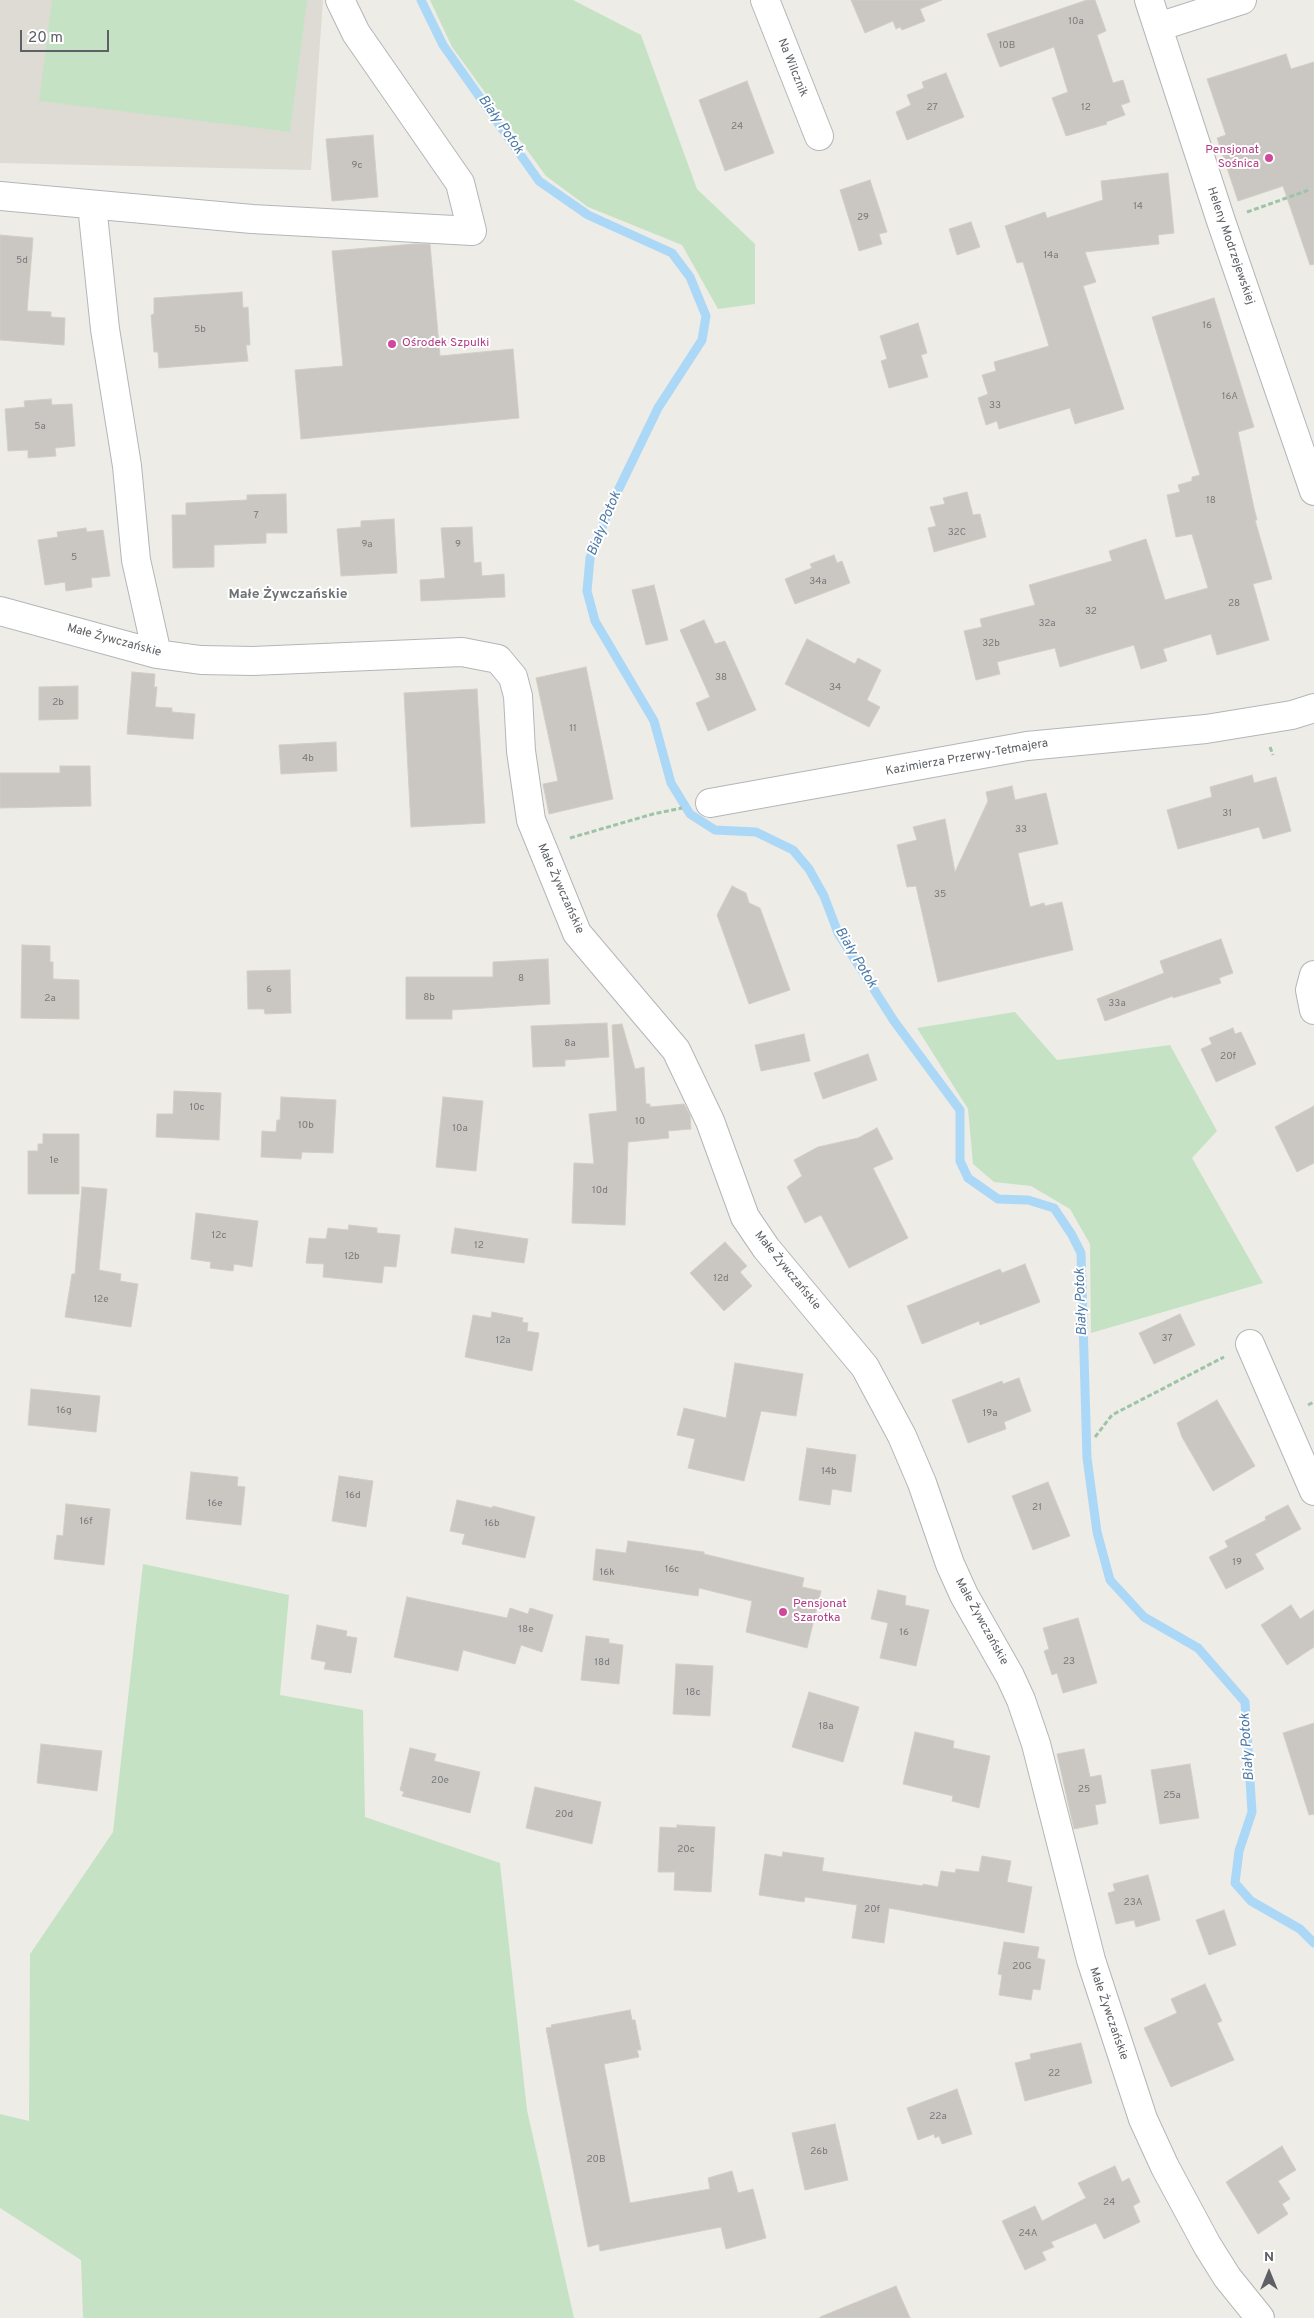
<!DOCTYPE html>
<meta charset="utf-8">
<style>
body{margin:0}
#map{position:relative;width:1314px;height:2318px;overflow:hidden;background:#eeece6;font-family:Overpass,sans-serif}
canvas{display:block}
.north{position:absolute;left:1244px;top:2248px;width:50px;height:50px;-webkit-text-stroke:4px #fff;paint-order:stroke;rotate:0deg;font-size:14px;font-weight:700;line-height:20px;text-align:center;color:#5d6165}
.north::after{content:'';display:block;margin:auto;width:18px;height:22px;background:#5d6165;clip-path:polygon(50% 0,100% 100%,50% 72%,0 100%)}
.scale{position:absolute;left:20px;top:30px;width:89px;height:22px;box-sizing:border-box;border:2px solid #5d6165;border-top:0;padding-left:6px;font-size:15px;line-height:18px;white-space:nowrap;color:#5d6165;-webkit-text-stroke:4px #fff;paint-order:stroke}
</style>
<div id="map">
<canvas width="1314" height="2318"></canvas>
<div class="north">N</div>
<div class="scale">20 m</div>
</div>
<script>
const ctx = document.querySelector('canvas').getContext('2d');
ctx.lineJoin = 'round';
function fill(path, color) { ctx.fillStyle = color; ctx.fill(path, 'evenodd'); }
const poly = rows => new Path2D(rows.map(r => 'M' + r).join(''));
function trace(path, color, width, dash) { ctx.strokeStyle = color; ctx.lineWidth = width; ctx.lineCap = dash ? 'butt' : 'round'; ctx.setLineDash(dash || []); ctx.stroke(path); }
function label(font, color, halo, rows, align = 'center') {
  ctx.font = font + ' Overpass,sans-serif'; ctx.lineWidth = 4; ctx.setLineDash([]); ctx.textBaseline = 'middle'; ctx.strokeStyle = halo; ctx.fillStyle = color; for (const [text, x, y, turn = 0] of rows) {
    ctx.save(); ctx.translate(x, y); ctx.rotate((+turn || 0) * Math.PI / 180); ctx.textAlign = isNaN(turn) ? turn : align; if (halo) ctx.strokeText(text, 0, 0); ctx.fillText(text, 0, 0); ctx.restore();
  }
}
fill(poly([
 [0,0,323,0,311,170,0,163]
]), '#dedbd4');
fill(poly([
 [52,0,307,0,290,132,39,101],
 [430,0,573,0,641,35,697,189,755,244,755,304,718,309,682,245,588,207,546,176,452,47],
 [1015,1012,1057,1060,1170,1045,1217,1131,1192,1158,1263,1283,1091,1333,1090,1244,1070,1209,1031,1186,994,1182,973,1164,968,1109,917,1028],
 [143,1564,289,1595,280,1695,363,1710,365,1817,500,1863,527,2110,574,2318,83,2318,81,2260,0,2208,0,2114,29,2121,30,1954,113,1832]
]), '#c5e3c4');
trace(poly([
 [421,0,443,45,539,181,588,215,672,253,690,277,706,316,702,340,658,408,610,507,590,558,587,591,595,621,654,721,671,783,690,814,715,830,756,832,793,850,809,869,824,896,838,933,894,1021,960,1110,960,1161,968,1178,998,1199,1028,1200,1054,1208,1072,1235,1081,1253,1087,1458,1097,1532,1110,1580,1144,1617,1198,1648,1245,1702,1252,1812,1239,1851,1235,1883,1251,1901,1300,1929,1314,1943]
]), '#acd8f7', 9);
const building = poly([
 [851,0,942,0,920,9,925,21,902,30,900,27,896,29,893,21,865,33,851,0],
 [1087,0,1095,0,1106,31,1097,35,1113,83,1123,80,1130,102,1121,105,1125,115,1106,122,1107,124,1066,136,1052,98,1068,92,1054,47,1000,67,987,34,1087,0],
 [1286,54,1291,69,1314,62,1314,264,1310,265,1283,186,1238,201,1217,138,1226,135,1207,79,1286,54],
 [946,73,964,117,907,140,896,112,911,105,907,95,924,88,922,82,946,73],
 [747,81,774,153,725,171,699,100,747,81],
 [373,135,378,197,332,201,326,139,373,135],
 [1168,173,1174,233,1158,235,1159,244,1085,252,1096,282,1083,286,1124,409,1075,424,1070,408,999,429,997,421,986,425,978,398,988,394,982,375,996,371,994,362,1049,346,1023,262,1017,263,1005,226,1045,212,1047,218,1103,200,1101,181,1168,173],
 [870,180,887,232,879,234,882,244,859,251,840,190,870,180],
 [971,222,980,247,957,255,949,229,971,222],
 [0,235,33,238,27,311,51,312,51,317,65,318,64,345,0,340,0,235],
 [414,244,430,244,440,356,513,349,519,418,301,439,295,370,343,366,332,251,414,244],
 [242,292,243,308,248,307,250,345,246,345,248,361,159,368,158,352,154,352,151,315,154,314,154,298,242,292],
 [1214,298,1254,427,1238,432,1254,508,1257,520,1255,520,1272,579,1253,584,1269,640,1217,655,1211,634,1163,649,1167,661,1141,669,1134,645,1060,667,1055,648,997,662,1000,674,976,680,964,631,982,627,980,619,1035,605,1029,585,1112,561,1109,551,1146,539,1165,600,1208,588,1192,534,1176,537,1167,495,1180,492,1178,485,1192,481,1192,477,1200,475,1152,317,1214,298],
 [918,323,927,353,921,355,928,377,889,388,881,361,887,359,880,336,918,323],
 [51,399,52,405,72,404,75,446,55,448,56,456,28,458,28,450,8,451,5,409,25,407,24,401,51,399],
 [967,492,973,515,980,514,986,537,934,552,928,528,936,526,930,507,945,504,943,498,967,492],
 [286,494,287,533,266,533,266,543,214,545,214,567,173,568,172,515,186,515,186,503,247,500,247,495,286,494],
 [394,519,397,573,341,576,337,529,361,527,361,521,394,519],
 [472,527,474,563,481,562,482,576,504,574,505,597,421,601,420,580,445,578,441,528,472,527],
 [86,528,87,532,103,530,110,576,91,578,92,587,66,591,65,582,45,585,38,540,58,537,57,532,86,528],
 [834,555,837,563,842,561,850,583,795,604,785,579,812,568,810,564,834,555],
 [654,585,668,640,646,645,632,590,654,585],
 [704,620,715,644,725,641,756,710,708,731,696,703,710,697,680,630,704,620],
 [807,639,855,664,858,658,881,670,867,700,880,707,869,727,785,684,807,639],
 [586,667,613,799,549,814,543,784,558,781,536,678,586,667],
 [132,672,155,674,154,687,157,687,155,707,172,708,172,712,195,714,193,739,127,734,132,672],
 [78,686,78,719,39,720,39,687,78,686],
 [477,689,485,823,411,827,404,693,477,689],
 [336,742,337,771,281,774,279,745,336,742],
 [60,766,90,766,91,806,0,808,0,773,60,773,60,766],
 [1252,775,1254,783,1276,777,1291,831,1263,839,1259,827,1178,849,1167,810,1212,797,1210,787,1252,775],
 [1012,786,1015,800,1046,793,1058,844,1018,853,1030,907,1044,903,1045,906,1062,902,1073,950,938,982,916,886,907,887,897,845,917,840,913,827,945,819,955,872,988,801,986,792,1012,786],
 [732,886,746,893,749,903,760,908,790,990,749,1004,717,915,732,886],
 [1221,939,1233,973,1219,978,1221,983,1173,998,1173,996,1105,1021,1097,999,1164,973,1160,961,1221,939],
 [22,945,50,946,50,962,53,962,53,979,79,980,79,1019,21,1018,22,945],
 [548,959,550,1004,452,1010,452,1019,406,1019,406,977,493,977,493,962,548,959],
 [290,970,291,1013,265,1014,264,1009,248,1009,247,971,290,970],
 [607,1023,609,1057,565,1060,565,1066,533,1067,531,1026,607,1023],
 [622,1024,635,1069,644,1067,646,1104,650,1104,650,1107,684,1104,690,1115,691,1129,668,1131,669,1138,628,1142,625,1225,572,1223,574,1163,594,1164,589,1114,617,1111,612,1025,622,1024],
 [1233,1028,1235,1034,1241,1032,1256,1064,1216,1082,1201,1049,1212,1044,1209,1038,1233,1028],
 [804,1034,810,1061,761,1071,755,1045,804,1034],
 [868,1054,877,1080,823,1099,814,1073,868,1054],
 [174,1091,221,1093,219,1140,156,1137,157,1114,173,1114,174,1091],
 [281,1097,336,1100,333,1153,302,1152,301,1159,261,1157,262,1131,276,1132,277,1120,280,1120,281,1097],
 [443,1097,483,1101,476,1171,436,1167,443,1097],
 [1314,1106,1314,1163,1297,1172,1275,1127,1314,1106],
 [877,1128,893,1159,873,1168,908,1238,849,1268,821,1215,805,1223,787,1187,802,1176,794,1160,818,1147,858,1138,877,1128],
 [43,1134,79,1134,79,1194,28,1194,28,1151,38,1151,38,1144,43,1144,43,1134],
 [82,1187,107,1189,99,1270,121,1274,120,1281,138,1284,131,1327,65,1317,72,1274,75,1274,82,1187],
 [196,1213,258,1221,252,1267,234,1264,233,1271,210,1268,211,1262,191,1259,196,1213],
 [349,1225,377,1228,377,1233,400,1235,396,1267,384,1266,382,1283,323,1277,324,1264,306,1263,309,1238,326,1239,328,1228,348,1230,349,1225],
 [455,1228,528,1239,524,1263,451,1253,455,1228],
 [725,1242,747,1266,740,1272,752,1286,724,1311,690,1273,725,1242],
 [1025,1264,1040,1302,980,1325,979,1321,922,1344,907,1306,1000,1269,1002,1273,1025,1264],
 [492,1312,523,1318,522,1322,528,1323,527,1331,539,1333,532,1371,465,1357,473,1315,491,1318,492,1312],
 [1180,1314,1195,1345,1154,1364,1139,1333,1180,1314],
 [735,1363,803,1374,796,1416,761,1411,744,1481,688,1468,695,1439,677,1435,684,1408,726,1418,735,1363],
 [1019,1378,1031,1411,1004,1422,1006,1429,968,1443,952,1400,1002,1381,1003,1384,1019,1378],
 [31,1389,100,1396,96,1432,28,1425,31,1389],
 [1217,1400,1255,1466,1213,1491,1182,1437,1177,1423,1217,1400],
 [807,1448,856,1455,851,1492,832,1489,830,1505,799,1500,807,1448],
 [191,1472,238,1477,237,1486,245,1487,241,1525,186,1519,191,1472],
 [339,1476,373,1481,366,1527,332,1521,339,1476],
 [1048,1482,1070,1536,1033,1550,1012,1496,1048,1482],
 [457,1500,492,1508,493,1506,535,1517,525,1558,462,1544,465,1534,450,1531,457,1500],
 [66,1504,110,1509,104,1565,54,1559,57,1535,63,1536,66,1504],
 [1288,1505,1301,1529,1255,1554,1264,1569,1226,1589,1209,1557,1228,1547,1225,1541,1266,1520,1265,1517,1288,1505],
 [628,1541,704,1552,704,1554,804,1578,802,1587,821,1591,807,1648,746,1632,752,1601,699,1588,698,1596,593,1580,596,1549,626,1553,628,1541],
 [878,1590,906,1596,905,1605,929,1610,916,1666,880,1658,888,1623,871,1619,878,1590],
 [407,1597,507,1618,510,1608,528,1614,530,1608,553,1615,542,1652,521,1645,515,1664,463,1650,458,1671,394,1657,407,1597],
 [1291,1605,1300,1619,1314,1610,1314,1647,1287,1665,1261,1625,1291,1605],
 [1078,1618,1097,1683,1063,1693,1057,1673,1052,1675,1044,1651,1049,1649,1043,1628,1078,1618],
 [317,1625,347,1631,346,1636,357,1638,351,1673,324,1669,326,1662,311,1659,317,1625],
 [586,1636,609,1639,609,1643,623,1645,619,1684,581,1680,586,1636],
 [676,1664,713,1666,710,1716,673,1714,676,1664],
 [809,1692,859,1707,843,1762,792,1747,809,1692],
 [1314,1723,1314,1814,1309,1815,1283,1733,1314,1723],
 [915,1732,954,1741,953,1748,990,1756,979,1808,952,1801,953,1796,903,1784,915,1732],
 [41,1744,102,1751,97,1791,37,1783,41,1744],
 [410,1748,436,1754,434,1761,480,1772,470,1813,402,1796,404,1792,400,1790,410,1748],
 [1084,1749,1090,1777,1101,1775,1106,1803,1095,1805,1098,1824,1074,1829,1057,1754,1084,1749],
 [1190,1764,1199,1818,1160,1824,1151,1770,1190,1764],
 [535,1787,601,1802,592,1844,526,1828,535,1787],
 [677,1825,715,1827,711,1892,674,1890,675,1872,658,1872,660,1827,677,1828,677,1825],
 [783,1852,824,1858,822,1871,923,1886,923,1884,938,1887,941,1871,955,1873,956,1869,979,1872,982,1856,1011,1861,1007,1882,1032,1887,1024,1933,889,1908,884,1943,852,1938,857,1905,805,1897,804,1902,759,1895,765,1854,782,1857,783,1852],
 [1148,1875,1160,1920,1136,1927,1134,1920,1116,1924,1108,1893,1115,1891,1113,1884,1148,1875],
 [1224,1910,1236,1945,1209,1955,1196,1920,1224,1910],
 [1004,1942,1039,1947,1037,1958,1045,1960,1040,1990,1033,1989,1031,2000,999,1995,1002,1975,998,1974,1004,1942],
 [1205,1984,1222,2021,1217,2023,1234,2060,1171,2087,1144,2028,1177,2013,1171,1999,1205,1984],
 [630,2010,632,2020,635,2020,641,2050,637,2050,639,2057,604,2064,630,2203,710,2189,708,2178,732,2171,738,2193,753,2189,766,2238,726,2249,721,2227,600,2251,599,2244,588,2247,546,2028,552,2027,551,2025,630,2010],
 [1081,2043,1092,2083,1025,2101,1015,2063,1031,2059,1030,2054,1081,2043],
 [957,2089,972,2134,942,2144,939,2136,935,2138,934,2134,918,2140,907,2108,957,2089],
 [835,2124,848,2180,805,2190,792,2133,835,2124],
 [1282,2146,1296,2170,1278,2181,1290,2199,1282,2204,1288,2214,1258,2234,1226,2182,1282,2146],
 [1115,2166,1122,2182,1129,2178,1140,2202,1133,2206,1140,2222,1104,2239,1096,2223,1051,2242,1054,2247,1042,2252,1046,2260,1025,2270,1002,2221,1035,2206,1042,2221,1086,2198,1078,2183,1115,2166],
 [896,2286,910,2318,820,2318,820,2317,896,2286]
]);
fill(building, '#cac7c2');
trace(building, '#d2cec4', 1);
const minor = poly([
 [765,0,819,136],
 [1149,0,1221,221,1314,491],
 [1158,27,1242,0],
 [0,196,252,219,472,231,460,183,356,33,340,0],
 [92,205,105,329,127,466,136,560,157,654],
 [0,611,157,654,201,660,253,661,462,652,498,659,513,677,518,696,521,751,531,820,577,933,676,1050,710,1121,745,1217,766,1248,865,1367,902,1436,922,1483,950,1564,964,1595,1010,1676,1021,1700,1036,1744,1091,1960,1143,2119,1165,2167,1207,2245,1227,2277,1260,2318],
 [710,803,1027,746,1206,729,1292,715,1314,708],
 [1314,975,1310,990,1314,1010],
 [1250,1344,1314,1491]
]);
trace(minor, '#b3b6b9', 30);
trace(poly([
 [1247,212,1309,190],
 [1270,747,1273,755],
 [570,838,653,814,682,808],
 [1308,1405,1314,1402],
 [1095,1437,1112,1415,1224,1357]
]), '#9ec4a8', 3, [5, 2.5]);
trace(minor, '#fff', 28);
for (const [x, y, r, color] of [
 [1269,158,5,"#d1479c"],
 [392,344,5,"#d1479c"],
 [783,1612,5,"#d1479c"]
]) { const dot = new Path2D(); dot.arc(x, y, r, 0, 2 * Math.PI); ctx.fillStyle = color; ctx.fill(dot); trace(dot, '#fff', 2); }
label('10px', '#787a7c', null, [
 ["10a",1076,22],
 ["10B",1007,46],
 ["27",932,108],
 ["12",1086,108],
 ["24",737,127],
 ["9c",357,166],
 ["14",1138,207],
 ["29",863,218],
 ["14a",1051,256],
 ["5d",22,261],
 ["16",1207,326],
 ["5b",200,330],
 ["16A",1230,397],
 ["33",995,406],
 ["5a",40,427],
 ["18",1211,501],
 ["7",256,516],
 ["32C",957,533],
 ["9a",367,545],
 ["9",458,545],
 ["5",74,558],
 ["34a",818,582],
 ["28",1234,604],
 ["32",1091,612],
 ["32a",1047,624],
 ["32b",991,644],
 ["38",721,678],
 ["34",835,688],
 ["2b",58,703],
 ["11",573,729],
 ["4b",308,759],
 ["31",1227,814],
 ["33",1021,830],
 ["35",940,895],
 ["8",521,979],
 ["6",269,990],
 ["8b",429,998],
 ["2a",50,999],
 ["33a",1117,1004],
 ["8a",570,1044],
 ["20f",1228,1057],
 ["10c",197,1108],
 ["10",640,1122],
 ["10b",306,1126],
 ["10a",460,1129],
 ["1e",54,1161],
 ["10d",600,1191],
 ["12c",219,1236],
 ["12",479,1246],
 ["12b",352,1257],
 ["12d",721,1279],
 ["12e",101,1300],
 ["37",1167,1339],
 ["12a",503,1341],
 ["16g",64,1411],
 ["19a",990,1414],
 ["14b",829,1472],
 ["16d",353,1496],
 ["16e",215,1504],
 ["21",1037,1508],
 ["16f",86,1522],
 ["16b",492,1524],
 ["19",1237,1563],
 ["16c",672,1570],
 ["16k",607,1573],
 ["18e",526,1630],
 ["16",904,1633],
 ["23",1069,1662],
 ["18d",602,1663],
 ["18c",693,1693],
 ["18a",826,1727],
 ["20e",440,1781],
 ["25",1084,1790],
 ["25a",1172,1796],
 ["20d",564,1815],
 ["20c",686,1850],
 ["23A",1133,1903],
 ["20f",872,1910],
 ["20G",1022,1967],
 ["22",1054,2074],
 ["22a",938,2117],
 ["26b",819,2152],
 ["20B",596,2160],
 ["24",1109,2203],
 ["24A",1028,2234]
]);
label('12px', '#5d6165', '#fff', [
 ["Na Wilcznik",792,68,68],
 ["Heleny Modrzejewskiej",1230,246,71],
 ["Małe Żywczańskie",114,641,15],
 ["Kazimierza Przerwy-Tetmajera",967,758,-10],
 ["Małe Żywczańskie",560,889,66],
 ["Małe Żywczańskie",787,1271,51],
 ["Małe Żywczańskie",981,1622,61],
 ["Małe Żywczańskie",1108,2014,71]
]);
label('12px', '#b23c85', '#fff', [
 ["Pensjonat",1259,151,"right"],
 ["Sośnica",1259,165,"right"],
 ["Ośrodek Szpulki",402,344],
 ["Pensjonat",793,1605],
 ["Szarotka",793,1619]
], 'left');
label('italic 14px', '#4b79a8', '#fff', [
 ["Biały Potok",500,125,55],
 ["Biały Potok",605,524,-68],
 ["Biały Potok",855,958,59],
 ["Biały Potok",1082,1302,-92],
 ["Biały Potok",1248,1747,-94]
]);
label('bold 14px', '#6e7376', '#fff', [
 ["Małe Żywczańskie",288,595]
]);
</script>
